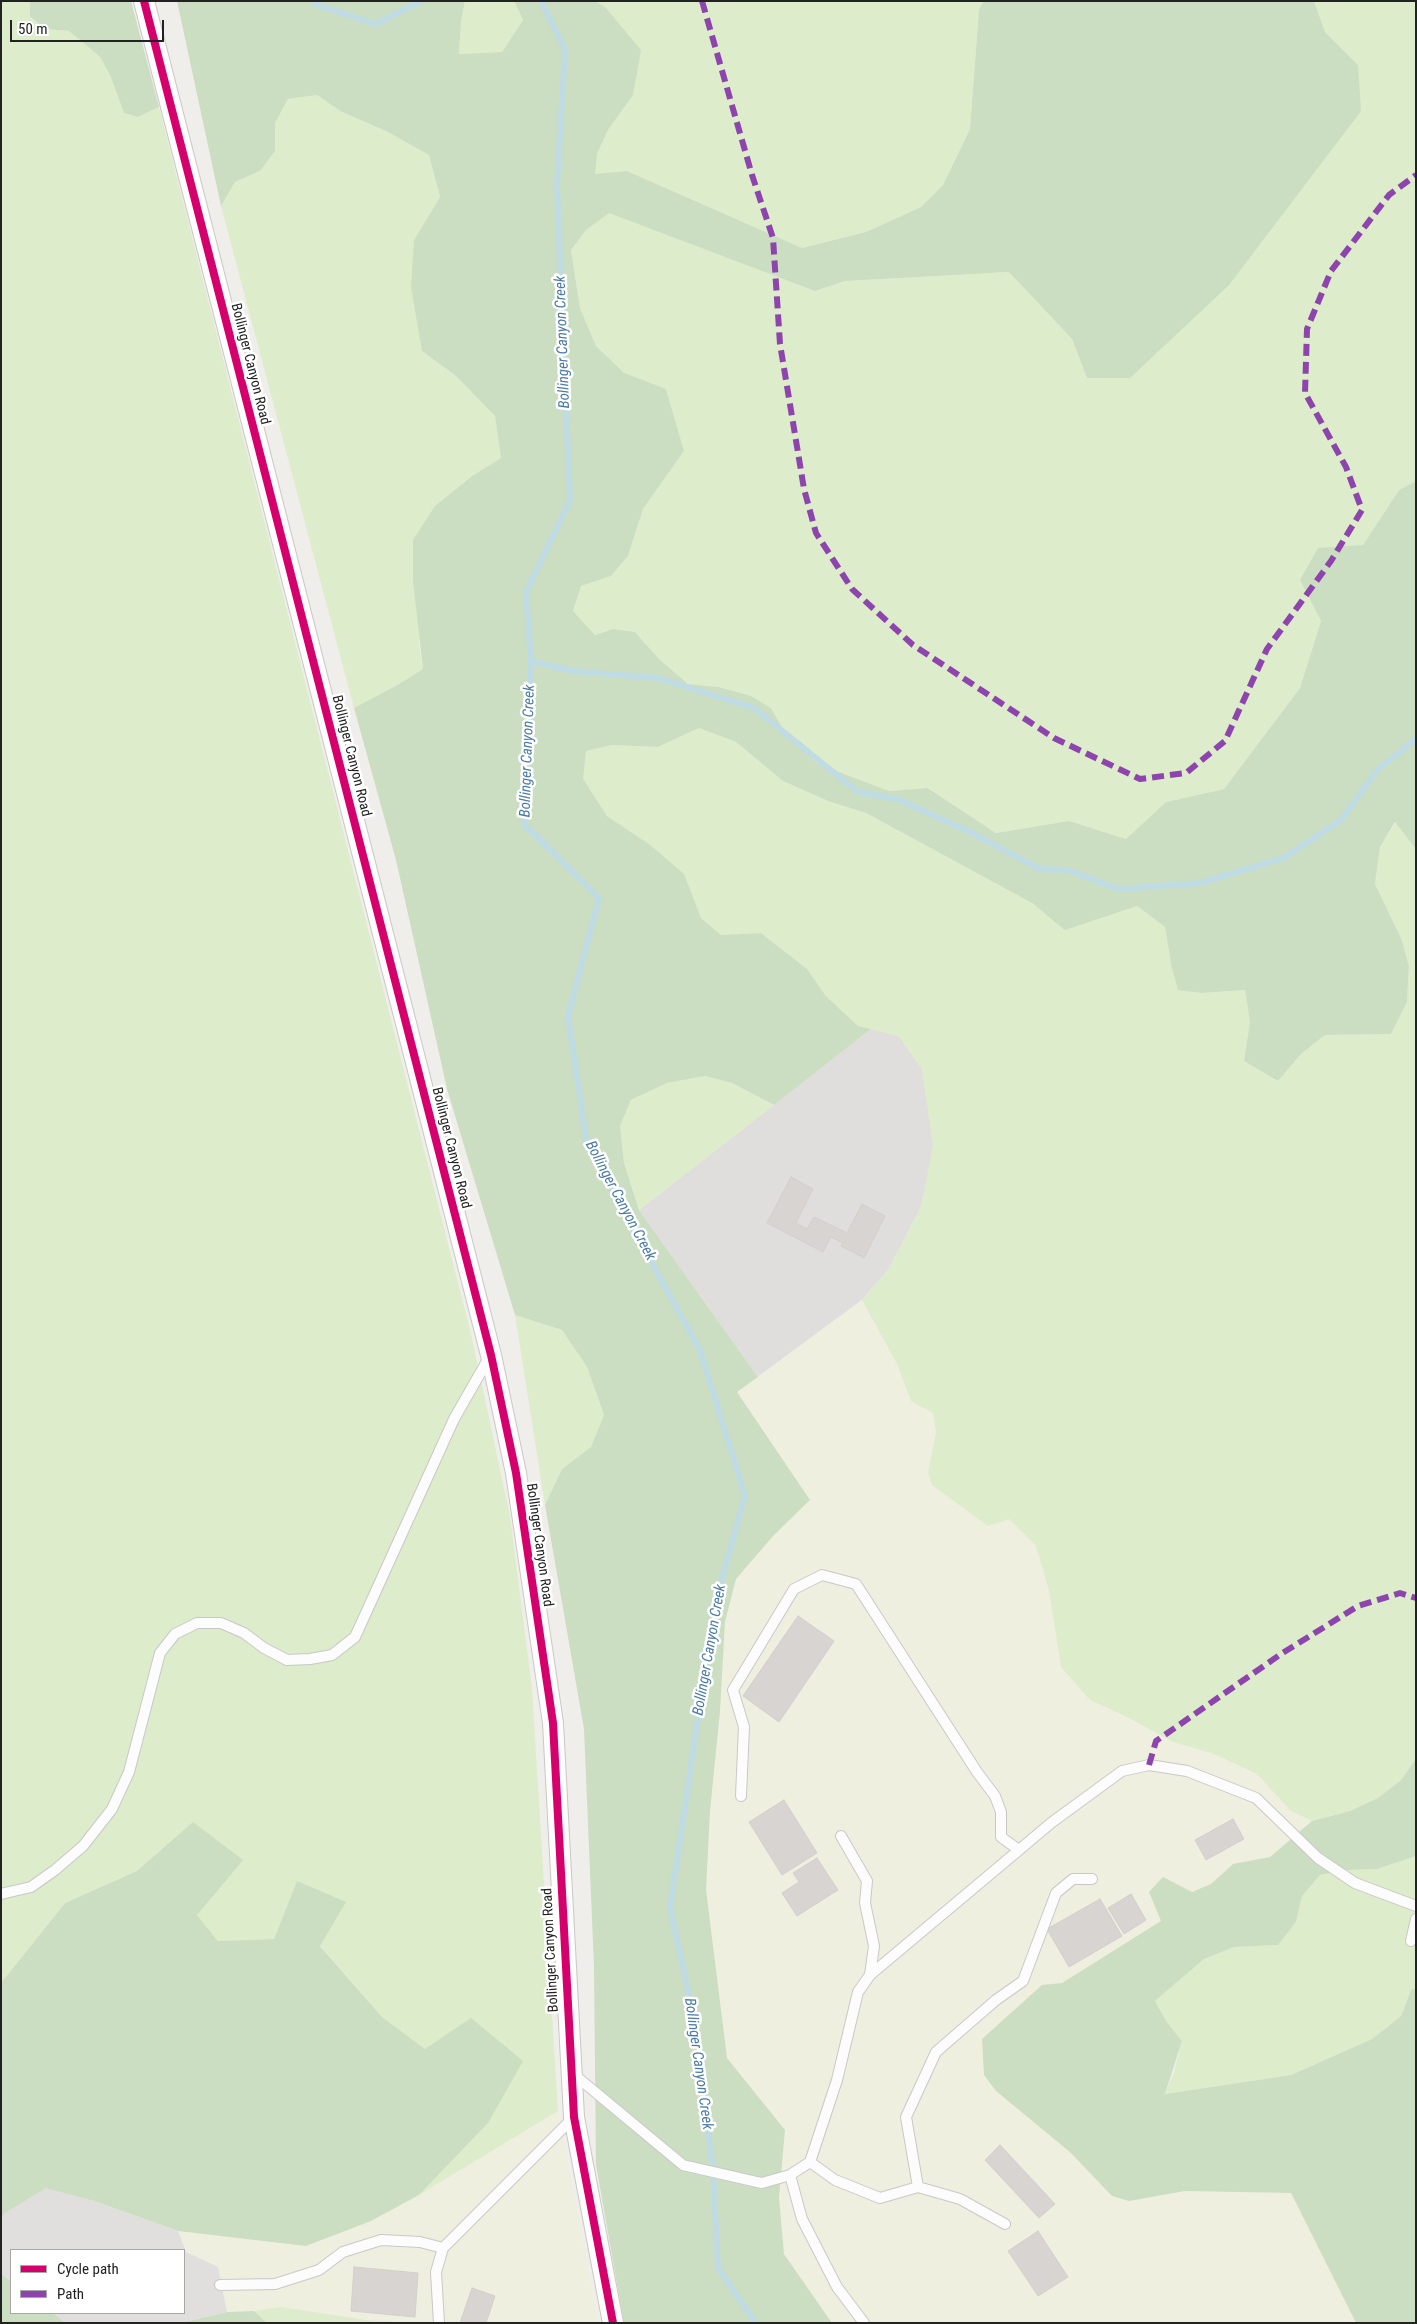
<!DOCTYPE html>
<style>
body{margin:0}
#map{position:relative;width:1417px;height:2324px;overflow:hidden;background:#f0eeeb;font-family:"Roboto Condensed",sans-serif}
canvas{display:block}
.frame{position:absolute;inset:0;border:2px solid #222;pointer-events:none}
.legend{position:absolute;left:10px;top:2249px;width:175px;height:65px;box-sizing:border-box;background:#fff;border:1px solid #a7a7a7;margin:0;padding:6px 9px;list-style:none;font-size:15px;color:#222}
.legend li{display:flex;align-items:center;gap:10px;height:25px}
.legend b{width:25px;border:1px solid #a7a7a7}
.scale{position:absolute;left:10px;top:20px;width:154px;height:22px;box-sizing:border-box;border:2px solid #222;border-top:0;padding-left:6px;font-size:15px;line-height:18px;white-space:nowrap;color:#222;-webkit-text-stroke:4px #fff;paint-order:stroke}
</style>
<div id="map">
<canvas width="1417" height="2324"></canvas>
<div class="frame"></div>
<ul class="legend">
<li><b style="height:6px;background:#d6006c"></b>Cycle path</li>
<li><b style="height:6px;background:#8e44ad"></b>Path</li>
</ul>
<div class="scale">50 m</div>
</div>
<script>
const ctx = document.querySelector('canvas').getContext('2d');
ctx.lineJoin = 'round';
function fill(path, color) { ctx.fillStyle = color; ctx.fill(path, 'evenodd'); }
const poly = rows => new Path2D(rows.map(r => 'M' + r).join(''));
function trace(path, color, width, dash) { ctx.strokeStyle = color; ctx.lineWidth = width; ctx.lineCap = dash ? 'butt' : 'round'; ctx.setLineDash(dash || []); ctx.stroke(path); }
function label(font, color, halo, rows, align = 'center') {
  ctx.font = font + ' "Roboto Condensed",sans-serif'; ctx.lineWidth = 5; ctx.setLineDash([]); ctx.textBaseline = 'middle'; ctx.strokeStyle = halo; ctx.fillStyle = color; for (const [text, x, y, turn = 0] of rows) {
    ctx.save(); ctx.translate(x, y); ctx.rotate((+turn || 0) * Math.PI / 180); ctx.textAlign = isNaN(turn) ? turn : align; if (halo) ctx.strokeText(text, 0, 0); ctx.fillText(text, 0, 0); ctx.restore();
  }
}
fill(poly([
 [871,1029,899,1036,922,1069,934,1146,921,1207,888,1270,862,1300,758,1377,639,1210]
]), '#dfdedc');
fill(poly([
 [862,1300,897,1364,911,1401,933,1413,936,1432,928,1472,1009,1519,1036,1546,1049,1591,1061,1667,1090,1700,1123,1715,1173,1742,1214,1754,1257,1774,1291,1810,1312,1821,1270,1857,1232,1865,1211,1884,1162,1921,1062,1983,1042,1985,996,2091,1129,2201,1185,2191,1291,2193,1356,2323,832,2323,784,2254,779,2198,785,2130,727,2058,706,1890,710,1811,720,1711,725,1622,736,1579,774,1534,810,1500,737,1392],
 [558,2111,599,2323,410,2323,254,2311,227,2312,218,2268,186,2252,178,2231,306,2246,371,2221,419,2195]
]), '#efefdf');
fill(poly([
 [1,1,30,1,30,18,46,29,69,31,100,57,110,75,124,113,138,117,159,107,471,1334,510,1516,532,1688,558,2111,419,2195,488,2123,425,2049,382,2017,320,1945,297,1881,274,1939,218,1941,197,1915,194,1822,137,1871,65,1903,1,1983],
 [465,1,514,1,523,20,502,52,459,54,461,21],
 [595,1,984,1,979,9,970,129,943,185,921,207,866,232,802,248,627,171,594,175,597,154,608,130,633,95,605,7],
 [1314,1,1416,1,1416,481,1399,490,1363,545,1300,580,1321,621,1300,688,1224,789,1166,802,1126,839,1069,821,996,833,929,788,889,791,818,764,786,734,771,708,751,696,719,687,688,684,659,659,635,632,613,629,595,635,573,611,581,586,611,576,628,556,643,509,684,451,666,389,624,374,596,346,580,308,571,250,586,230,608,212,815,291,845,281,1009,272,1072,339,1087,378,1358,65,1325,32],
 [317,95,342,112,386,131,429,155,440,197,414,240,422,351,456,376,495,416,501,458,472,476,435,506,419,643,423,669,399,684,354,708,221,206,235,182,260,171,275,151,275,123,288,99],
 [699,728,736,742,783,781,828,801,866,813,1032,903,1065,929,1137,906,1165,927,1171,964,1202,993,1245,990,1250,1022,1244,1061,1278,1081,1301,1054,1325,1035,1391,1034,1407,1002,1409,966,1401,938,1375,884,1380,847,1396,822,1416,849,1416,1759,1401,1780,1378,1798,1350,1811,1312,1821,1291,1811,1257,1774,1214,1754,1173,1742,1123,1715,1090,1700,1061,1667,1049,1591,1036,1546,1009,1519,988,1526,932,1485,928,1472,936,1432,933,1413,911,1401,897,1364,862,1300,888,1270,921,1207,933,1146,922,1069,899,1036,858,1026,826,996,807,969,761,933,721,935,701,918,683,874,649,844,607,816,582,779,586,750,612,745,658,747],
 [705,1076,732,1083,774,1105,639,1210,624,1163,620,1126,631,1100,667,1083],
 [515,1315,562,1330,587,1367,604,1415,591,1447,562,1469,545,1505],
 [1416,1856,1416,1988,1411,1990,1401,2016,1372,2039,1291,2075,1165,2094,1174,2072,1182,2041,1166,2021,1155,2001,1204,1959,1234,1947,1278,1945,1296,1922,1302,1896,1320,1875,1348,1870,1377,1869],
 [281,2307,366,2320,410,2323,267,2323,254,2311]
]), '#ddeccb');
fill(poly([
 [30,1,131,1,159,107,138,117,124,113,110,75,100,57,69,31,46,29,30,17],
 [177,1,465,1,461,21,459,54,502,52,523,20,514,1,595,1,605,7,641,50,633,95,608,130,597,154,595,174,627,171,802,248,866,232,921,207,943,185,970,129,979,9,984,1,1314,1,1325,32,1358,65,1361,111,1229,285,1130,378,1087,378,1072,339,1009,272,845,281,815,291,609,213,586,230,571,250,580,308,596,346,624,373,666,389,684,451,643,509,628,556,611,576,581,586,573,611,595,635,613,629,635,632,659,659,688,684,719,687,751,696,771,708,786,734,818,764,889,791,928,788,996,833,1069,821,1126,839,1166,802,1224,789,1300,688,1321,621,1300,580,1318,548,1363,545,1399,490,1416,481,1416,849,1395,822,1380,847,1375,884,1401,938,1409,966,1407,1002,1391,1034,1325,1035,1301,1054,1278,1081,1244,1061,1250,1022,1245,990,1202,993,1178,990,1171,964,1165,927,1137,906,1065,930,1032,903,866,813,828,801,783,781,736,742,699,728,658,747,612,745,586,751,583,779,607,816,649,844,684,874,701,918,721,935,761,933,807,969,826,996,858,1026,871,1029,774,1105,732,1083,705,1076,667,1083,631,1100,620,1126,624,1163,639,1210,758,1377,737,1392,810,1500,774,1535,736,1579,725,1622,720,1711,710,1811,706,1890,727,2058,785,2130,779,2198,784,2254,832,2323,624,2323,596,2165,594,1967,584,1729,545,1505,562,1469,591,1447,604,1415,587,1367,562,1330,515,1315,447,1089,396,860,354,708,399,684,423,669,413,581,413,540,435,506,472,476,501,458,495,416,456,376,422,351,411,287,414,240,440,197,429,155,386,131,342,112,317,95,288,99,275,123,275,151,260,171,235,182,221,206],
 [1416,1759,1416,1856,1377,1869,1348,1870,1320,1875,1302,1896,1296,1922,1278,1945,1234,1947,1204,1959,1155,2001,1166,2021,1182,2041,1165,2094,1291,2075,1372,2039,1401,2016,1411,1990,1416,1988,1416,2323,1356,2323,1291,2193,1185,2191,1129,2201,1112,2196,1071,2153,996,2091,984,2075,982,2039,1042,1985,1062,1983,1161,1921,1149,1892,1163,1877,1192,1892,1211,1884,1233,1864,1270,1857,1312,1821,1350,1811,1378,1798,1401,1780],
 [193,1822,243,1860,197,1915,218,1941,274,1939,297,1881,346,1902,320,1946,382,2017,425,2049,471,2018,523,2061,488,2123,419,2195,371,2221,306,2246,178,2231,91,2200,1,2218,1,1983,65,1903,137,1871],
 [1,2274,11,2281,11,2313,53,2313,66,2323,1,2323],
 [254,2311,267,2323,179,2323,227,2312]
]), '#cbdec1');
fill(poly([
 [46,2188,91,2200,178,2231,186,2252,218,2267,227,2312,179,2323,66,2323,53,2313,184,2313,184,2250,11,2250,11,2281,1,2274,1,2218,3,2214]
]), '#e0dfde');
trace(poly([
 [314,1,314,4,376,24,421,1],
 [541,1,565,49,557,185,570,500,526,592,531,661,524,824,599,898,568,1016,587,1145,700,1350,745,1496,715,1603,670,1907,697,2033,713,2170,718,2268,756,2323],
 [531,661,572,671,658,678,754,708,858,792,900,800,970,832,1040,869,1068,870,1118,889,1200,883,1284,858,1341,820,1378,769,1416,739]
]), '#bfdbe3', 6);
const building = poly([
 [791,1177,813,1189,796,1223,807,1229,814,1217,847,1233,862,1204,885,1216,864,1258,841,1246,843,1243,831,1237,823,1252,767,1223,791,1177],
 [798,1616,834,1641,779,1722,743,1696,798,1616],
 [784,1800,817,1853,782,1875,749,1822,784,1800],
 [1233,1819,1244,1839,1206,1860,1195,1840,1233,1819],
 [817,1858,838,1890,797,1916,782,1893,799,1882,793,1873,817,1858],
 [1131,1894,1146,1920,1124,1934,1108,1908,1131,1894],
 [1100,1899,1122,1936,1069,1967,1047,1929,1100,1899],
 [1000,2145,1055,2204,1039,2218,985,2160,1000,2145],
 [1038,2231,1068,2277,1038,2296,1008,2251,1038,2231],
 [354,2267,418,2273,415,2317,351,2311,354,2267],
 [472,2288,495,2296,486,2323,460,2323,472,2288]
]);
fill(building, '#d7d4d2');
trace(building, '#d3d0cc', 1);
const service = poly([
 [741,1796,744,1727,733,1690,794,1589,822,1575,856,1584,977,1772,995,1796,1001,1812,1001,1837,1019,1850,1051,1823,1122,1771,1149,1765,1187,1771,1256,1798,1318,1858,1355,1883,1416,1906],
 [1,1894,31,1887,55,1870,83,1846,112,1809,129,1772,160,1653,175,1634,197,1623,221,1623,244,1633,264,1648,287,1660,310,1659,332,1655,355,1637,454,1419,490,1356],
 [1411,1941,1416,1919],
 [870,1975,1019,1850],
 [571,2072,683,2165,762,2183,790,2175,810,2162,837,2080,858,1992,870,1975,874,1946,865,1903,867,1881,841,1836],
 [810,2162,835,2180,880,2198,918,2187,960,2199,1005,2224],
 [790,2175,802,2219,837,2287,864,2323],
 [918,2187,906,2117,936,2052,996,2000,1023,1981,1056,1893,1073,1879,1092,1879],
 [220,2285,275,2284,319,2270,343,2252,381,2240,420,2242,443,2248],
 [439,2323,436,2272,443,2248,574,2117]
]);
const minor = poly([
 [144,1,491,1355,516,1473,553,1723,574,2117,613,2323]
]);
trace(service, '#c9c8c7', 12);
trace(minor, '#c9c8c7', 22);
trace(service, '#fdfcfc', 10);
trace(minor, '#fdfcfc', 20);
trace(poly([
 [702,1,752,175,773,238,780,344,804,489,816,533,852,589,913,645,1054,738,1140,779,1186,773,1225,741,1267,649,1331,561,1362,510,1346,467,1305,393,1307,329,1331,271,1389,195,1416,175],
 [1149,1765,1156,1741,1281,1654,1358,1606,1400,1593,1416,1598]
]), '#8e44ad', 6, [12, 6]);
trace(poly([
 [144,1,491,1355,516,1473,553,1723,574,2117,613,2323]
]), '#d6006c', 8);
label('14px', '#222', '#fff', [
 ["Bollinger Canyon Road",250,364,76],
 ["Bollinger Canyon Road",351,756,76],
 ["Bollinger Canyon Road",451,1148,76],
 ["Bollinger Canyon Road",539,1545,82],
 ["Bollinger Canyon Road",551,1950,-93]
]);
label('italic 15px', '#4a7aab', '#fff', [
 ["Bollinger Canyon Creek",563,342,-92],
 ["Bollinger Canyon Creek",528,751,-88],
 ["Bollinger Canyon Creek",620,1201,62],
 ["Bollinger Canyon Creek",710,1650,-80],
 ["Bollinger Canyon Creek",698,2064,82]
]);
</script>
